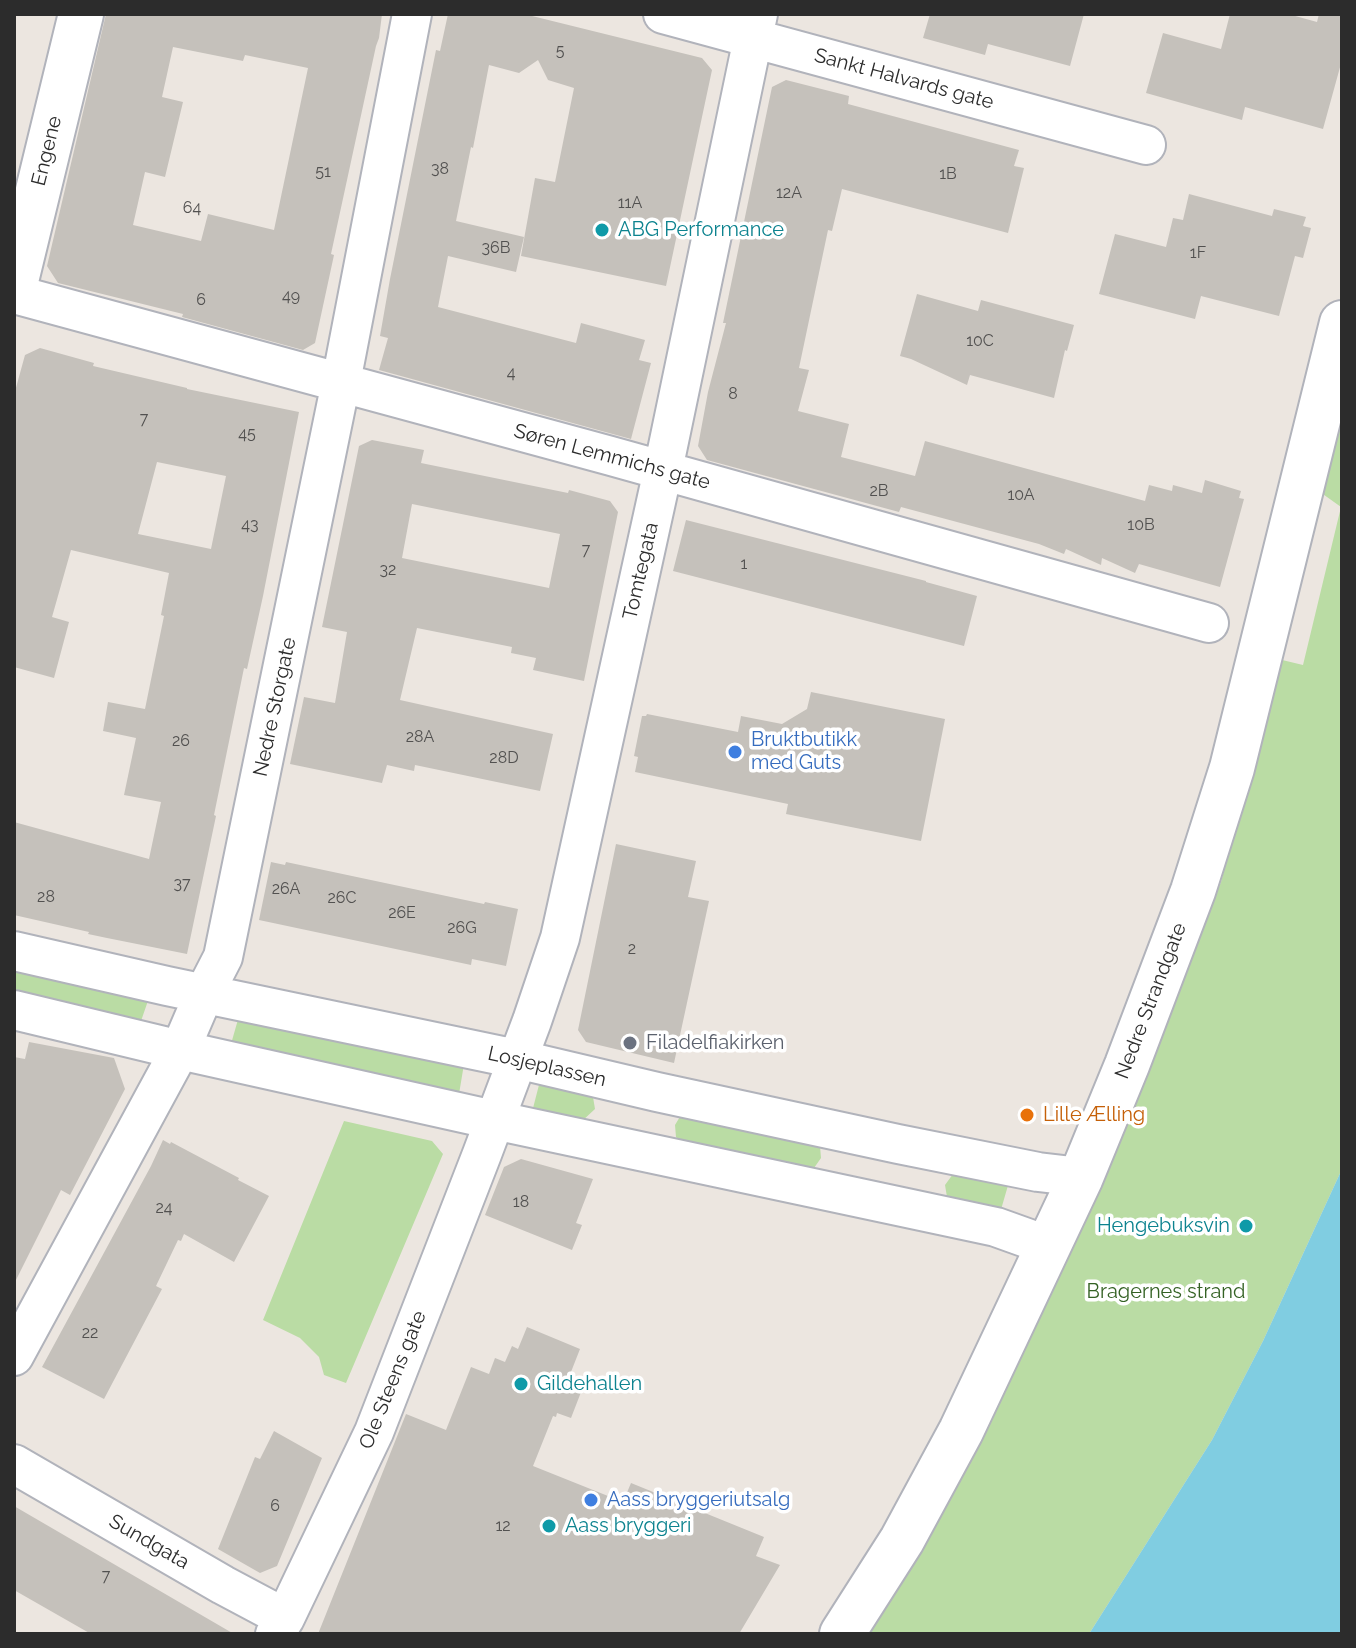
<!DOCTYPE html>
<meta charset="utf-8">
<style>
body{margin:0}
#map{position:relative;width:1356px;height:1648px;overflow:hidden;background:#ece6e0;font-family:Raleway,sans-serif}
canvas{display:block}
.frame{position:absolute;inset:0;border:16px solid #2c2c2c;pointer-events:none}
</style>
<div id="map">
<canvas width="1356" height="1648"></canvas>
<div class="frame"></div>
</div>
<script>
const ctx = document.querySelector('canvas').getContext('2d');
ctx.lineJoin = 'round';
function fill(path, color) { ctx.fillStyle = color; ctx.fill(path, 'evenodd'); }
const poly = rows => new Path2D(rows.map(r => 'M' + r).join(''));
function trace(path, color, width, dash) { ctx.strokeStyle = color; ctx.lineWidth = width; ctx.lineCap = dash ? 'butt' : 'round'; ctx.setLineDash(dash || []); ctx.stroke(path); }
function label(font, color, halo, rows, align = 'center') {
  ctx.font = font + ' Raleway,sans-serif'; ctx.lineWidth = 7; ctx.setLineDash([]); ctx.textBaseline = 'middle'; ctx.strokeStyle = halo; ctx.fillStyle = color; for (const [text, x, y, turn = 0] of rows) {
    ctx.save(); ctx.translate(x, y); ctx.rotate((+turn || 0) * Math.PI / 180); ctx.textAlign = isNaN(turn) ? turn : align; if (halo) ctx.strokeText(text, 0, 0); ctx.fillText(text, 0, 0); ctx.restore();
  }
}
fill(poly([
 [1342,401,1342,1169,1263,1341,1212,1440,1089,1634,863,1634,1109,1155,1221,882,1278,659,1303,665,1341,507,1320,492],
 [14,964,150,995,141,1021,14,993],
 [239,1016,464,1064,459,1094,231,1044],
 [540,1081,589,1091,593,1097,595,1109,581,1122,532,1112],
 [681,1115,820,1146,821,1158,814,1168,808,1172,680,1141,676,1137,675,1125],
 [344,1121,432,1141,443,1154,346,1383,324,1375,319,1357,300,1338,263,1320],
 [953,1174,1009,1182,1000,1213,947,1197,945,1185]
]), '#badca4');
fill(poly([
 [1342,1169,1342,1634,1089,1634,1212,1440,1263,1341]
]), '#80cde1');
fill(poly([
 [106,14,382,14,379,38,376,46,331,254,334,255,315,343,303,350,182,317,183,314,58,283,47,266],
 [173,47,243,61,245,55,308,68,274,230,208,214,201,241,133,225,145,172,165,177,183,102,162,97],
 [448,14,524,14,702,58,712,70,666,286,521,256,535,178,555,182,574,88,548,80,538,60,519,73,489,65,473,148,471,147,456,221,524,237,516,272,448,256,438,307,576,343,581,323,645,340,639,360,651,363,631,439,379,370,388,338,380,336,390,279,436,50,440,51],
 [930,14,1084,14,1070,66,988,44,985,55,923,38],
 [1230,14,1288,14,1317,22,1319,14,1342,14,1342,60,1323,129,1245,107,1242,120,1146,93,1163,33,1221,49],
 [786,80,849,96,848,104,1019,150,1014,166,1024,168,1008,233,842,189,832,231,828,230,799,368,809,370,798,411,849,424,841,457,915,476,925,441,1145,501,1149,485,1172,491,1173,485,1202,493,1205,480,1241,491,1239,498,1244,499,1220,587,1139,564,1135,573,1102,558,1101,565,1066,549,1064,554,1039,544,901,507,899,512,707,460,698,446,708,392,726,323,723,323,772,87],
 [1189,194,1272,216,1274,209,1306,217,1303,226,1311,228,1303,258,1295,256,1279,316,1201,296,1195,319,1099,294,1115,234,1166,247,1173,218,1183,220],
 [917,294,978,311,981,300,1074,325,1067,351,1065,350,1054,398,970,375,967,385,911,359,900,356],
 [40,348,94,363,93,366,187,388,187,389,299,412,263,596,247,669,244,668,214,815,216,816,187,954,107,938,88,934,89,932,14,915,14,822,149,859,161,802,124,795,136,738,103,731,108,702,145,709,164,616,161,615,169,573,71,550,52,617,69,622,54,678,14,667,14,395,25,355],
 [157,462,226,476,211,549,138,534],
 [372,440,424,450,421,463,568,493,569,490,610,501,618,512,584,681,533,670,536,658,511,653,512,647,417,628,400,700,553,734,540,791,415,765,414,771,387,765,382,783,290,764,304,697,335,703,347,632,322,627,359,446],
 [412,504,560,534,549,588,402,558],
 [686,520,926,581,926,582,977,596,964,646,673,571],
 [811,692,945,719,921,841,786,814,788,804,635,772,638,757,634,756,642,716,646,716,647,714,738,732,741,716,782,724,807,709],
 [616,844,696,861,688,897,709,901,674,1063,586,1042,578,1030],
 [271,862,285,865,286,862,484,904,485,902,518,909,506,966,472,959,471,965,259,920],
 [29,1042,114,1058,125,1089,70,1195,61,1190,14,1284,14,1057,25,1059],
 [163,1140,170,1144,171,1142,239,1178,238,1180,269,1196,234,1262,184,1234,181,1241,178,1240,156,1286,162,1289,104,1399,42,1367,151,1166],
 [521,1159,593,1179,576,1223,582,1225,572,1250,485,1215,504,1167],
 [527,1327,580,1349,569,1377,572,1378,570,1381,583,1387,571,1418,557,1413,556,1417,553,1416,533,1466,623,1502,631,1483,764,1537,756,1556,780,1565,739,1634,318,1634,406,1414,446,1430,471,1367,489,1374,495,1358,505,1362,512,1346,518,1349],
 [274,1431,322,1458,277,1566,260,1573,218,1549,255,1457,260,1459],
 [14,1506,234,1634,91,1634,14,1590]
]), '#c5c1bb');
const street = poly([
 [663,14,1146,145],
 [14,294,611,456,1209,623],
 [14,951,167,986,517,1059,657,1092,898,1144,1038,1172,1081,1177],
 [14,1010,180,1050,494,1120,996,1227,1049,1246],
 [14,1356,180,1050,204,994,223,957,341,382,412,14],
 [14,1464,223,1585,285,1618],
 [275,1634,285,1618,374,1432,482,1154,532,1021,560,938,663,470,758,14]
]);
const secondary = poly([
 [14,289,81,14],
 [842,1634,902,1540,961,1431,1081,1177,1127,1065,1193,891,1232,768,1342,323]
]);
trace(street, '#b1b3bb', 42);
trace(secondary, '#b1b3bb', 48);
trace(street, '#fff', 38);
trace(secondary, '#fff', 44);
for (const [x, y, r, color] of [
 [602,230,8,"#0f9aa8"],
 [735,752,8,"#3f7fe0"],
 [630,1043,8,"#6b7280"],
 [1027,1115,8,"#e8710a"],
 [1246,1226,8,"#0f9aa8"],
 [521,1384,8,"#0f9aa8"],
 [591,1500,8,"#3f7fe0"],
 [549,1526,8,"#0f9aa8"]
]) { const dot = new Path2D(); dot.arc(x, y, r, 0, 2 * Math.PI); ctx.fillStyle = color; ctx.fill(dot); trace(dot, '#fff', 3); }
label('16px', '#525150', null, [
 ["5",560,51],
 ["38",440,169],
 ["51",323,172],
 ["1B",948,174],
 ["12A",789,193],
 ["11A",630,203],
 ["64",192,208],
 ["36B",496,248],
 ["1F",1198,253],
 ["49",291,296],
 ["6",201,300],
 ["10C",980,341],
 ["4",511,373],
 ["8",733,394],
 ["7",144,419],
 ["45",247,434],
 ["2B",879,491],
 ["10A",1021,495],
 ["43",250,525],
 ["10B",1141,525],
 ["7",586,550],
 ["1",744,564],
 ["32",388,570],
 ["28A",420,737],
 ["26",181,741],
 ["28D",504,758],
 ["37",182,884],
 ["26A",286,889],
 ["28",46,897],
 ["26C",342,898],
 ["26E",402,913],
 ["26G",462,928],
 ["2",632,949],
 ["18",521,1202],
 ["24",164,1208],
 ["22",90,1333],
 ["6",275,1506],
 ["12",503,1526],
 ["7",106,1576]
]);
label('20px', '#2c2c2c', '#fff', [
 ["Sankt Halvards gate",904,79,15],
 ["Engene",47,151,-76],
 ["Søren Lemmichs gate",612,457,15],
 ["Tomtegata",641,571,-77],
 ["Nedre Storgate",275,707,-78],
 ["Nedre Strandgate",1151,1001,-69],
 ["Losjeplassen",547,1067,13],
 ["Ole Steens gate",393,1380,-68],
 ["Sundgata",149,1542,30]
]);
label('20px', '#0d838f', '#fff', [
 ["ABG Performance",618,230],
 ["Hengebuksvin",1230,1226,"right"],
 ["Gildehallen",537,1384],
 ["Aass bryggeri",565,1526]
], 'left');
label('20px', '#366cbe', '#fff', [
 ["Bruktbutikk",751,740],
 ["med Guts",751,763],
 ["Aass bryggeriutsalg",607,1500]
], 'left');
label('20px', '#5b616d', '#fff', [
 ["Filadelfiakirken",646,1043]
], 'left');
label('20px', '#c56008', '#fff', [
 ["Lille Ælling",1043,1115]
], 'left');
label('20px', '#346224', '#fff', [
 ["Bragernes strand",1166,1292]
]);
</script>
